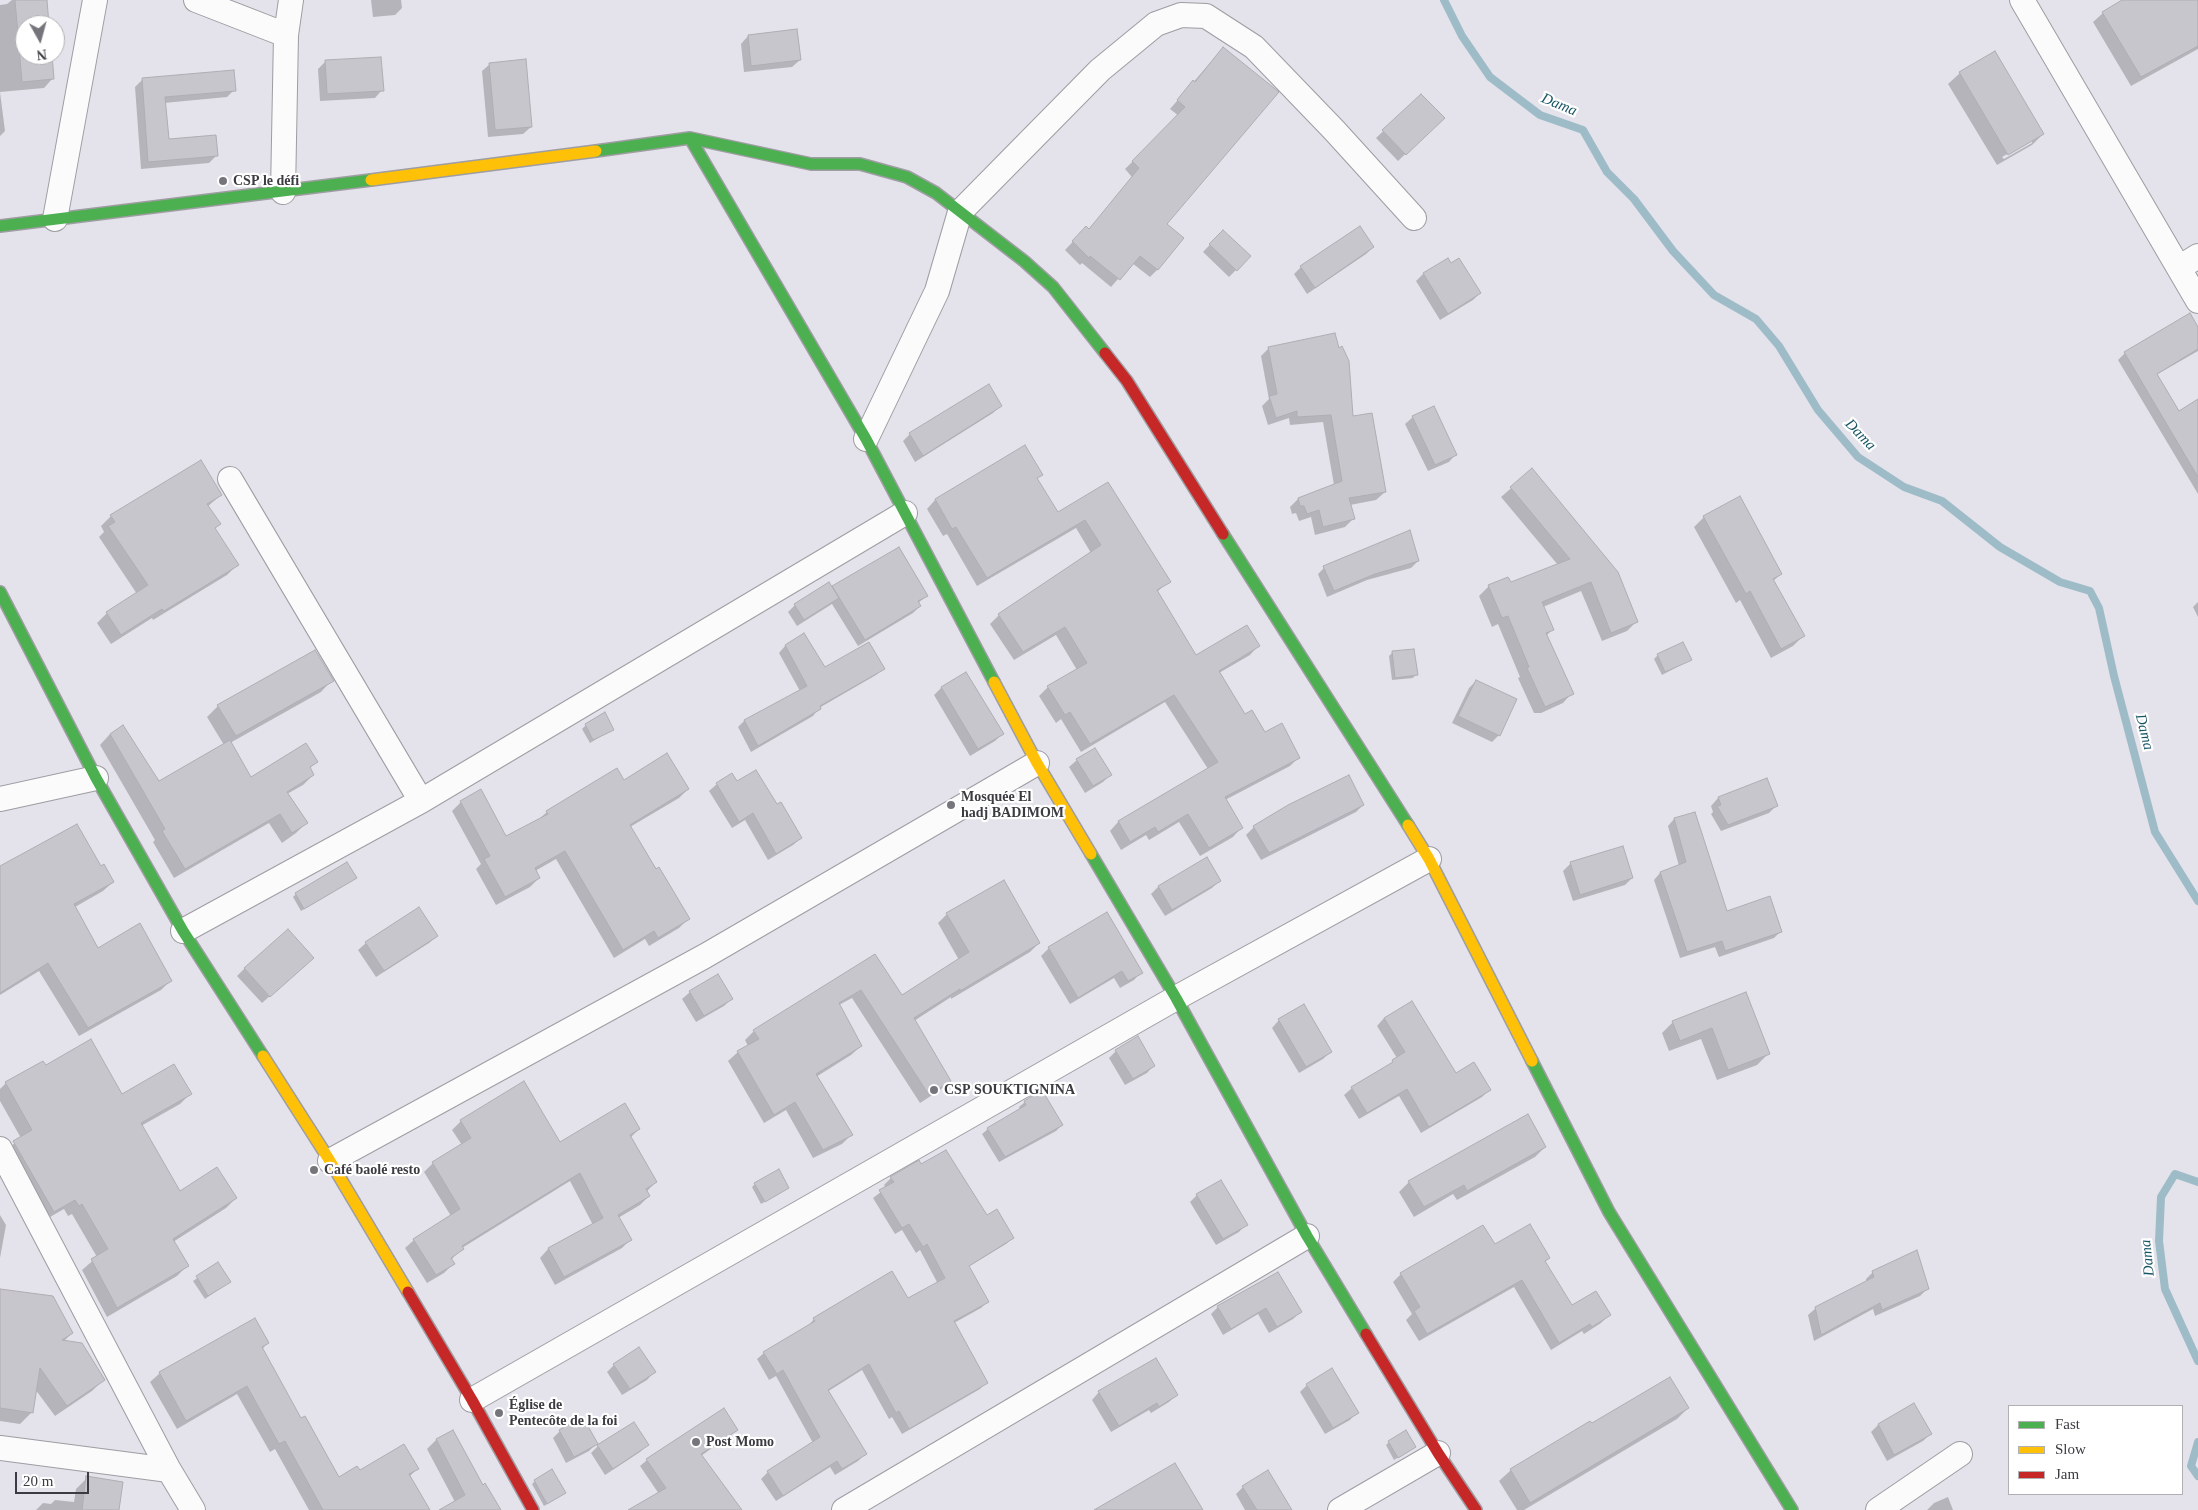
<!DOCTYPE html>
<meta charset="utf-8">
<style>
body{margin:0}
#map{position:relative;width:2198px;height:1510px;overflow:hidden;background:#e4e2ea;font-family:"Times New Roman",serif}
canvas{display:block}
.legend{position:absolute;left:2008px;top:1405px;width:175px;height:90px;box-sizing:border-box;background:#fff;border:1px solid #b1b1b3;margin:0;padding:6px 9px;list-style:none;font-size:15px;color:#3c3b41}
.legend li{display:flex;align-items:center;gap:10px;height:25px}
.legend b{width:25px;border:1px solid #b1b1b3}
.north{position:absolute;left:15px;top:15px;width:50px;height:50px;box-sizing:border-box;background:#fff;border:1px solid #b1b1b3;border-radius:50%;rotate:173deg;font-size:14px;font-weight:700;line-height:20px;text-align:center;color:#3c3b41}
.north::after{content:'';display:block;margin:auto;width:18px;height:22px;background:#77757c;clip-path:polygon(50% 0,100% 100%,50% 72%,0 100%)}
.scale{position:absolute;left:15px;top:1472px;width:74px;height:22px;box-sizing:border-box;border:2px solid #3c3b41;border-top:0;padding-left:6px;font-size:15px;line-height:18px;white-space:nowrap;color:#3c3b41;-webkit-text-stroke:4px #fff;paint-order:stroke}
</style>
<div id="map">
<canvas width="2198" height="1510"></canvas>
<ul class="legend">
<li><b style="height:6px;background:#4caf50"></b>Fast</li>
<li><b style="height:6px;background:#ffc107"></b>Slow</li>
<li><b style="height:6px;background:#c62828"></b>Jam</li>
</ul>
<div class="north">N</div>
<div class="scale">20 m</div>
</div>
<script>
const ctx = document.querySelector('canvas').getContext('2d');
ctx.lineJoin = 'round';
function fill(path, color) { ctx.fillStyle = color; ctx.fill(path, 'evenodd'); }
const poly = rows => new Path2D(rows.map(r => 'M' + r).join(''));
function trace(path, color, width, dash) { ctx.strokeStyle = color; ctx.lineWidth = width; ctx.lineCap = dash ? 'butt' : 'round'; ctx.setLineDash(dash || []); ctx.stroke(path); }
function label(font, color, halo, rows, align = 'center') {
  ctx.font = font + ' "Times New Roman",serif'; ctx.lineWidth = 4.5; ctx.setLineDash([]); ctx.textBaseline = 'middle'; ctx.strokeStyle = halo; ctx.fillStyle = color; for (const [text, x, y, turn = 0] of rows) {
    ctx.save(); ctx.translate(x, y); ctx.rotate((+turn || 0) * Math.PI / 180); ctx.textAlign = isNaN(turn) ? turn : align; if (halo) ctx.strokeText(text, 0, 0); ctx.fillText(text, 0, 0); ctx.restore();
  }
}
fill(poly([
 [12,0,45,0,48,25,25,25,25,55,51,55,53,78,44,88,0,92,5,131,0,136,0,5,7,4],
 [371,0,401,0,402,8,395,15,373,17],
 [2125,0,2198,0,2198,49,2131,86,2093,22,2103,13],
 [796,31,800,60,792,67,744,72,741,44,748,36],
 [1223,48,1165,225,1158,269,1150,277,1132,263,1111,287,1082,263,1080,265,1065,250,1086,228,1089,230,1132,177,1125,169,1179,116,1170,109],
 [1994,53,2043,134,2032,145,1997,165,1948,84,1960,73],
 [2032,140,2032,143,2004,159,2002,157],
 [325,62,382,90,375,98,320,101,318,69],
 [490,64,531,127,523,134,488,137,482,71],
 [142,80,234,90,227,97,164,103,168,140,216,156,209,163,141,169,135,87],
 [1421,95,1443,118,1398,161,1376,138],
 [1223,231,1249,257,1229,277,1203,252],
 [1373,247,1366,254,1307,294,1294,274,1301,267],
 [1423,274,1480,293,1473,300,1440,320,1416,281],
 [2198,330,2198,351,2156,375,2179,412,2198,401,2198,494,2118,360,2125,353],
 [1269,348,1352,417,1385,492,1376,500,1350,505,1353,519,1345,527,1315,535,1311,517,1299,521,1296,513,1292,514,1290,507,1298,499,1334,485,1323,422,1290,425,1289,418,1268,425,1262,406,1269,399,1261,356],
 [1000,406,993,413,915,462,903,441,910,434],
 [1413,417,1456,454,1449,462,1428,471,1405,424],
 [1024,447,1041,475,1037,479,1058,514,1108,484,1169,581,1157,592,1196,657,1258,646,1250,655,1219,673,1245,715,1264,734,1299,757,1290,766,1225,800,1241,828,1233,837,1200,856,1179,822,1149,840,1146,835,1121,850,1110,831,1118,822,1208,769,1165,702,1081,752,1061,719,1056,723,1039,696,1048,687,1077,670,1056,635,1014,660,990,624,999,615,1091,553,1076,528,977,586,947,534,943,536,927,509,935,500],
 [1532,470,1637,621,1627,631,1602,641,1581,591,1543,607,1552,630,1546,636,1572,693,1563,703,1541,713,1534,713,1518,678,1520,677,1498,624,1492,627,1479,596,1489,586,1510,584,1558,565,1501,497],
 [221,495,207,507,219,524,214,529,237,565,227,575,153,620,152,618,111,644,97,623,107,613,137,594,99,537,104,532,101,526,111,516],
 [1704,517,1781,574,1773,581,1803,636,1793,646,1771,658,1740,600,1736,603,1694,527],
 [1418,561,1411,568,1367,580,1327,597,1318,574,1324,568],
 [832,586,927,596,918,603,920,606,913,613,858,646,832,604,797,626,788,612,795,605],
 [2198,602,2198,617,2193,607],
 [804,635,824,669,883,668,876,675,819,708,813,716,751,752,738,727,744,721,800,691,779,653,785,646],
 [1413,650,1416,674,1413,678,1392,680,1389,656,1392,653],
 [1658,655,1690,660,1662,675,1654,659],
 [966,673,1002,734,995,741,970,756,934,695,941,688],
 [332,680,321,692,230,743,251,779,316,762,309,769,313,775,303,785,287,794,306,823,296,833,282,843,269,823,174,878,153,842,155,840,100,745,110,734,159,782,224,745,207,717,218,706],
 [1476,681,1499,735,1492,742,1452,723,1469,688],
 [586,725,613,729,590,743,582,729],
 [1077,760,1110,775,1103,782,1085,793,1069,767],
 [732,775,737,783,776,806,801,838,793,845,768,860,745,820,732,828,709,791,717,784],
 [1766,780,1776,806,1769,813,1721,831,1711,814,1713,812,1711,806,1718,798],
 [624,782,688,789,679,798,630,827,688,919,679,928,649,946,645,939,614,958,556,859,535,871,539,878,530,887,496,905,476,869,481,864,452,811,461,802,506,838,538,820,547,812],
 [1363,805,1356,812,1261,860,1246,835,1254,827,1289,806],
 [1674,819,1726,912,1781,931,1774,938,1719,957,1715,947,1680,958,1654,880,1660,873,1679,866,1668,826],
 [1622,847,1632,878,1625,885,1573,901,1563,871,1570,864],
 [0,868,113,882,103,891,75,907,97,949,170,981,161,990,79,1036,39,971,0,995],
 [352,881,301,911,293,897,296,894],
 [1219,881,1212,888,1165,916,1151,894,1158,887],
 [947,914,1039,943,1030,952,951,999,951,997,914,1021,950,1081,940,1090,920,1103,852,998,839,1005,861,1046,851,1055,816,1077,851,1135,842,1144,813,1158,786,1110,764,1123,728,1061,738,1052,748,1046,745,1040,754,1031,874,955,901,997,959,960,938,923],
 [1107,914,1141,972,1134,980,1120,988,1114,978,1070,1004,1041,956,1049,948],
 [437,936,429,943,376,977,358,950,366,943],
 [313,958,262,1003,237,976,245,968],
 [690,992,731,999,724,1006,696,1022,682,999],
 [1745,994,1768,1054,1757,1065,1717,1080,1701,1039,1669,1051,1662,1033,1673,1022],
 [1384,1018,1455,1075,1489,1090,1482,1097,1421,1133,1399,1096,1359,1119,1344,1095,1352,1088,1385,1068,1397,1058,1377,1026],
 [1279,1020,1330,1052,1323,1059,1299,1073,1272,1028],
 [1116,1051,1154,1065,1147,1073,1125,1085,1109,1058],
 [45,1067,122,1096,190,1094,180,1104,141,1126,179,1192,236,1198,226,1208,173,1242,187,1266,177,1276,107,1317,82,1270,97,1257,72,1214,68,1216,64,1209,43,1221,4,1152,21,1138,0,1101,0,1089,6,1083],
 [1025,1102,1062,1125,1056,1131,999,1162,982,1134,988,1129,1020,1110,1019,1107],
 [461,1121,559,1143,639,1129,630,1138,656,1182,646,1192,649,1196,640,1205,618,1218,631,1239,622,1248,555,1285,540,1258,548,1249,593,1225,570,1181,462,1248,451,1260,453,1264,444,1273,427,1283,405,1248,414,1240,451,1216,424,1172,433,1163,462,1145,452,1130],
 [1545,1147,1535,1157,1457,1200,1453,1194,1414,1217,1399,1192,1409,1182],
 [921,1165,1013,1237,1006,1244,968,1267,987,1302,981,1308,954,1323,986,1382,980,1389,902,1434,892,1417,889,1419,862,1370,827,1392,865,1454,858,1461,835,1475,830,1467,776,1501,761,1479,768,1472,813,1443,776,1376,769,1380,757,1359,764,1353,808,1326,814,1319,908,1300,938,1284,920,1250,916,1253,902,1230,895,1234,873,1198,886,1188,884,1185,891,1178],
 [755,1184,788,1188,761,1204,752,1187],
 [1197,1195,1246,1224,1239,1232,1216,1245,1190,1202],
 [0,1215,6,1225,0,1258],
 [1549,1258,1544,1262,1571,1307,1609,1315,1601,1323,1584,1334,1582,1331,1551,1350,1514,1287,1419,1341,1406,1320,1412,1314,1393,1282,1401,1274],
 [218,1264,229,1282,205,1299,193,1281],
 [1873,1272,1927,1289,1920,1296,1875,1316,1873,1309,1814,1341,1808,1315,1816,1308,1866,1282,1866,1279],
 [0,1290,72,1333,63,1342,103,1380,92,1391,55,1416,35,1389,31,1413,20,1424,0,1421],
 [1244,1291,1245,1292,1300,1312,1293,1319,1269,1333,1258,1314,1223,1335,1211,1314,1218,1307],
 [254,1320,268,1343,262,1349,301,1419,339,1479,359,1472,417,1469,409,1477,428,1510,309,1510,275,1449,270,1452,237,1394,177,1429,150,1382,160,1373],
 [614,1365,654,1372,647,1380,622,1395,607,1372],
 [1307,1385,1357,1412,1350,1420,1325,1434,1300,1392],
 [1099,1392,1176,1395,1169,1402,1151,1413,1149,1410,1111,1432,1092,1400],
 [1914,1405,1930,1434,1923,1441,1887,1461,1871,1432,1878,1425],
 [1688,1408,1677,1419,1524,1510,1517,1510,1499,1481,1511,1470,1592,1425],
 [737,1430,701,1456,740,1510,632,1510,659,1494,640,1466,647,1460],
 [452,1431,483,1487,499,1510,442,1510,455,1502,427,1449,436,1440],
 [560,1431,596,1444,589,1451,566,1463,553,1438],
 [1389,1442,1415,1447,1394,1460,1386,1445],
 [647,1445,640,1452,605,1475,591,1453,598,1446],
 [87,1478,118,1510,36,1510,43,1503,51,1504,55,1500,74,1502,76,1489],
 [535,1481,565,1493,544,1506,532,1484],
 [1243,1487,1290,1510,1245,1510,1236,1494],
 [1948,1497,1953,1510,1927,1510,1934,1503]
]), '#0003');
trace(poly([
 [1444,0,1462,36,1490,77,1540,115,1583,130,1607,172,1634,199,1673,251,1714,295,1756,319,1779,346,1818,410,1858,457,1904,487,1942,501,2000,547,2060,582,2090,591,2099,608,2114,676,2155,832,2198,901],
 [2198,1182,2175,1174,2161,1197,2159,1241,2165,1289,2198,1361],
 [2198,1442,2191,1466,2198,1476]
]), '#9ebcc8', 8);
const building = poly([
 [15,0,47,0,49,25,25,25,25,55,52,55,54,79,22,82,15,0],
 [2122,0,2198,0,2198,46,2141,77,2102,12,2122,0],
 [797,29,801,60,751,66,748,35,797,29],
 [1223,47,1279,92,1167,224,1184,238,1158,270,1140,256,1120,280,1090,256,1089,258,1072,241,1086,226,1089,229,1139,168,1132,161,1185,107,1177,100,1193,80,1195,82,1223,47],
 [1995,51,2044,134,2008,155,1959,72,1995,51],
 [381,57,384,91,327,94,325,60,381,57],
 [526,59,532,127,495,130,489,63,526,59],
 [234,70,236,91,165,97,169,139,216,135,218,156,148,162,142,78,234,70],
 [1421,94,1445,118,1406,155,1382,130,1421,94],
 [1360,226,1374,247,1315,288,1300,266,1360,226],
 [1223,230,1251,256,1237,271,1209,244,1223,230],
 [1448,258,1451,263,1459,258,1481,293,1448,314,1423,273,1448,258],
 [2190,313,2198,327,2198,349,2157,374,2179,411,2198,399,2198,477,2124,352,2190,313],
 [1335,333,1339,348,1342,346,1349,361,1353,416,1372,413,1386,492,1349,498,1355,519,1323,527,1319,510,1307,514,1304,506,1300,506,1298,498,1342,481,1331,415,1297,417,1297,411,1276,418,1269,396,1277,394,1268,347,1335,333],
 [989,384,1002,406,923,456,909,433,989,384],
 [1434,406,1457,455,1435,465,1412,416,1434,406],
 [1025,445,1043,475,1037,478,1058,512,1108,482,1171,582,1157,590,1196,655,1247,625,1260,646,1219,671,1245,714,1252,710,1265,732,1282,723,1300,758,1225,797,1243,828,1209,848,1188,814,1158,832,1155,827,1130,842,1118,821,1218,762,1174,695,1090,744,1070,712,1065,715,1047,686,1087,663,1065,627,1023,652,998,614,1101,545,1085,520,987,578,956,527,952,529,935,499,1025,445],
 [201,460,222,495,207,504,221,524,215,528,239,565,164,611,162,609,121,635,106,612,148,585,108,526,115,522,110,515,201,460],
 [1532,468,1618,572,1638,622,1611,633,1591,582,1542,602,1554,630,1546,633,1574,694,1545,707,1527,668,1529,667,1508,616,1502,618,1488,585,1508,577,1511,582,1570,559,1510,487,1532,468],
 [1740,496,1782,574,1773,579,1805,636,1781,649,1750,591,1746,594,1703,516,1740,496],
 [1410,530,1419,561,1375,574,1334,591,1323,566,1410,530],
 [899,547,928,596,918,601,921,606,865,640,832,586,899,547],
 [829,582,839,598,804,620,794,604,829,582],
 [804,633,825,667,869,642,885,669,820,706,821,709,758,746,744,720,807,686,785,645,804,633],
 [1683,642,1692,660,1665,672,1657,654,1683,642],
 [1414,649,1418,675,1395,678,1392,651,1414,649],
 [315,650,334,681,236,736,217,705,315,650],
 [966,672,1004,734,978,749,941,687,966,672],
 [1476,680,1517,699,1500,736,1458,716,1476,680],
 [605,712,614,730,593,740,585,724,605,712],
 [123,725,159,781,230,740,251,777,306,743,318,762,310,767,314,775,287,792,308,823,292,833,280,814,185,869,162,831,165,829,110,734,123,725],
 [1095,748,1112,775,1093,786,1076,759,1095,748],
 [667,753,689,789,630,825,656,869,659,867,690,919,658,938,654,931,623,950,565,851,535,868,540,878,505,897,484,859,490,856,460,801,481,789,506,836,548,814,546,811,617,768,624,780,667,753],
 [756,770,777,804,781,802,802,838,776,854,753,813,739,822,716,783,732,773,737,781,756,770],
 [1349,775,1364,805,1269,853,1253,826,1288,805,1349,775],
 [1767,778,1778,806,1728,825,1717,806,1721,805,1718,797,1767,778],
 [1695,812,1727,911,1770,896,1782,932,1725,951,1722,941,1687,952,1660,872,1686,862,1674,818,1695,812],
 [77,824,101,866,104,864,114,882,74,904,98,948,140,923,172,981,88,1028,48,963,0,993,0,866,77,824],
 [1623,846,1633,878,1580,895,1570,862,1623,846],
 [1207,857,1221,881,1172,910,1158,886,1207,857],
 [347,862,357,878,304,909,295,893,347,862],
 [1004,880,1040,943,960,991,960,989,914,1018,951,1081,929,1095,861,990,839,1003,862,1046,816,1074,853,1135,823,1150,795,1102,774,1115,737,1051,759,1039,753,1030,875,954,902,995,969,952,946,913,1004,880],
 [419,907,438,936,384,971,365,942,419,907],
 [1107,912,1143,973,1128,981,1122,971,1078,998,1048,947,1107,912],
 [288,929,314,958,270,997,244,968,288,929],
 [718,974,733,999,704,1016,689,991,718,974],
 [1746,992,1770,1054,1728,1070,1712,1028,1680,1041,1672,1021,1746,992],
 [1412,1001,1456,1073,1474,1062,1491,1090,1429,1127,1407,1089,1367,1113,1351,1087,1393,1062,1392,1060,1405,1052,1384,1018,1412,1001],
 [1304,1004,1332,1052,1306,1067,1278,1019,1304,1004],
 [1138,1036,1155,1066,1133,1079,1115,1050,1138,1036],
 [91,1039,122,1094,174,1064,192,1094,141,1123,180,1191,217,1167,237,1198,173,1239,189,1266,117,1308,91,1259,108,1249,82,1204,79,1206,75,1200,54,1212,13,1141,32,1130,5,1082,43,1061,46,1065,91,1039],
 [524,1081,560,1142,625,1103,640,1129,630,1135,657,1182,646,1189,650,1196,618,1215,632,1240,564,1277,548,1248,603,1218,580,1173,462,1246,464,1249,451,1258,455,1264,436,1275,413,1239,460,1209,432,1162,471,1138,460,1120,524,1081],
 [1042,1090,1063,1125,1005,1157,987,1128,1026,1105,1024,1101,1042,1090],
 [1528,1114,1546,1147,1467,1191,1464,1185,1424,1207,1408,1181,1528,1114],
 [946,1150,987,1215,997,1209,1014,1238,969,1266,989,1302,954,1321,988,1383,909,1429,899,1411,896,1413,869,1364,828,1390,867,1454,842,1469,837,1461,783,1496,767,1471,820,1437,783,1370,777,1374,763,1352,815,1321,813,1318,892,1271,908,1298,945,1278,927,1244,923,1247,909,1224,902,1228,879,1190,894,1182,890,1177,919,1160,921,1164,946,1150],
 [779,1169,789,1188,765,1202,754,1183,779,1169],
 [1221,1180,1248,1225,1223,1239,1196,1194,1221,1180],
 [1530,1224,1550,1258,1545,1261,1572,1305,1596,1291,1611,1315,1592,1327,1590,1324,1559,1343,1522,1280,1427,1334,1414,1311,1420,1307,1400,1273,1483,1225,1495,1244,1530,1224],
 [1917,1250,1929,1289,1882,1310,1880,1303,1821,1335,1815,1307,1874,1277,1872,1271,1917,1250],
 [218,1262,231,1282,208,1296,196,1276,218,1262],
 [1278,1272,1302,1312,1277,1327,1266,1308,1231,1329,1217,1306,1278,1272],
 [0,1289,53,1296,73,1333,62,1340,82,1343,105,1380,67,1406,40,1368,33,1413,0,1408,0,1289],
 [255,1318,269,1343,262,1347,301,1418,305,1416,339,1477,357,1466,360,1470,404,1444,419,1469,409,1474,430,1510,323,1510,285,1441,279,1444,247,1386,186,1421,159,1372,255,1318],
 [639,1347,656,1372,630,1389,613,1364,639,1347],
 [1156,1358,1178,1395,1159,1407,1157,1403,1119,1426,1098,1391,1156,1358],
 [1332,1368,1359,1413,1333,1428,1306,1384,1332,1368],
 [1670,1377,1689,1408,1530,1503,1510,1469,1590,1421,1592,1423,1670,1377],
 [1914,1403,1932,1434,1894,1455,1878,1424,1914,1403],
 [724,1408,738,1430,701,1454,742,1510,628,1510,666,1488,646,1459,724,1408],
 [583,1417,598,1444,574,1457,559,1430,583,1417],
 [634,1422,649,1445,613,1469,597,1445,634,1422],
 [453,1430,483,1485,485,1483,501,1510,439,1510,465,1495,436,1439,453,1430],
 [1406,1430,1416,1447,1398,1458,1388,1441,1406,1430],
 [1175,1463,1203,1510,1094,1510,1175,1463],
 [552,1469,566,1493,547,1504,534,1480,552,1469],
 [1268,1470,1292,1510,1257,1510,1242,1486,1268,1470],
 [86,1476,123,1482,119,1510,82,1510,86,1476]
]);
fill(building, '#c8c6cd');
trace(building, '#afadb3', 1);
const street = poly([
 [196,0,286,35],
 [2022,0,2198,301],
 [283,192,286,35,291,0],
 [55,219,95,0],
 [2179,268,2198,256],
 [866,439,937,291,960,212,1100,70,1156,24,1181,15,1206,16,1254,47,1334,130,1414,218],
 [230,479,421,801],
 [0,799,96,778],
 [183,931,421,801,905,513],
 [0,1149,169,1470,193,1510],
 [330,1161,705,956,1037,763],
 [472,1400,1176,998,1429,859],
 [0,1448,169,1470],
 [844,1510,1307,1236],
 [1340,1510,1438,1453],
 [1878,1510,1960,1454]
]);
const fast = poly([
 [690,138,866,439,994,682],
 [596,151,690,138,811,164,860,164,907,177,936,193,1024,261,1053,287,1105,353],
 [0,226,371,180],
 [1223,534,1408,825],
 [0,592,96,778,183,931,263,1056],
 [1091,854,1176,998,1307,1236,1366,1334],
 [1532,1061,1609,1212,1792,1510]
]);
const slow = poly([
 [371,180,596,151],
 [994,682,1037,763,1091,854],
 [1408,825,1429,859,1532,1061],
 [263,1056,330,1161,408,1292]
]);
const jam = poly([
 [1105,353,1127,381,1223,534],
 [408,1292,472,1400,533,1510],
 [1366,1334,1438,1453,1476,1510]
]);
trace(street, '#9e9da2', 26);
trace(fast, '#9e9da2', 14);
trace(slow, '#9e9da2', 14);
trace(jam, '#9e9da2', 14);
trace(street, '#fbfbfc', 24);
trace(fast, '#4caf50', 11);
trace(slow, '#ffc107', 11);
trace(jam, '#c62828', 11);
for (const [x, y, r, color] of [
 [223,181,5,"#77757c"],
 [951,805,5,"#77757c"],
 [934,1090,5,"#77757c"],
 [314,1170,5,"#77757c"],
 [499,1413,5,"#77757c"],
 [696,1442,5,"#77757c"]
]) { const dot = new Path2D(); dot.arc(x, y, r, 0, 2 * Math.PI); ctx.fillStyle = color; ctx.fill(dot); trace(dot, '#fff', 2); }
label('bold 14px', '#3c3b41', '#fff', [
 ["CSP le défi",233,181],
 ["Mosquée El",961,797],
 ["hadj BADIMOM",961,813],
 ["CSP SOUKTIGNINA",944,1090],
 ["Café baolé resto",324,1170],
 ["Église de",509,1405],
 ["Pentecôte de la foi",509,1421],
 ["Post Momo",706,1442]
], 'left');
label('italic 15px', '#185564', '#fff', [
 ["Dama",1559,105,23],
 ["Dama",1860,435,46],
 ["Dama",2144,732,76],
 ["Dama",2148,1258,-96]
]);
</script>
